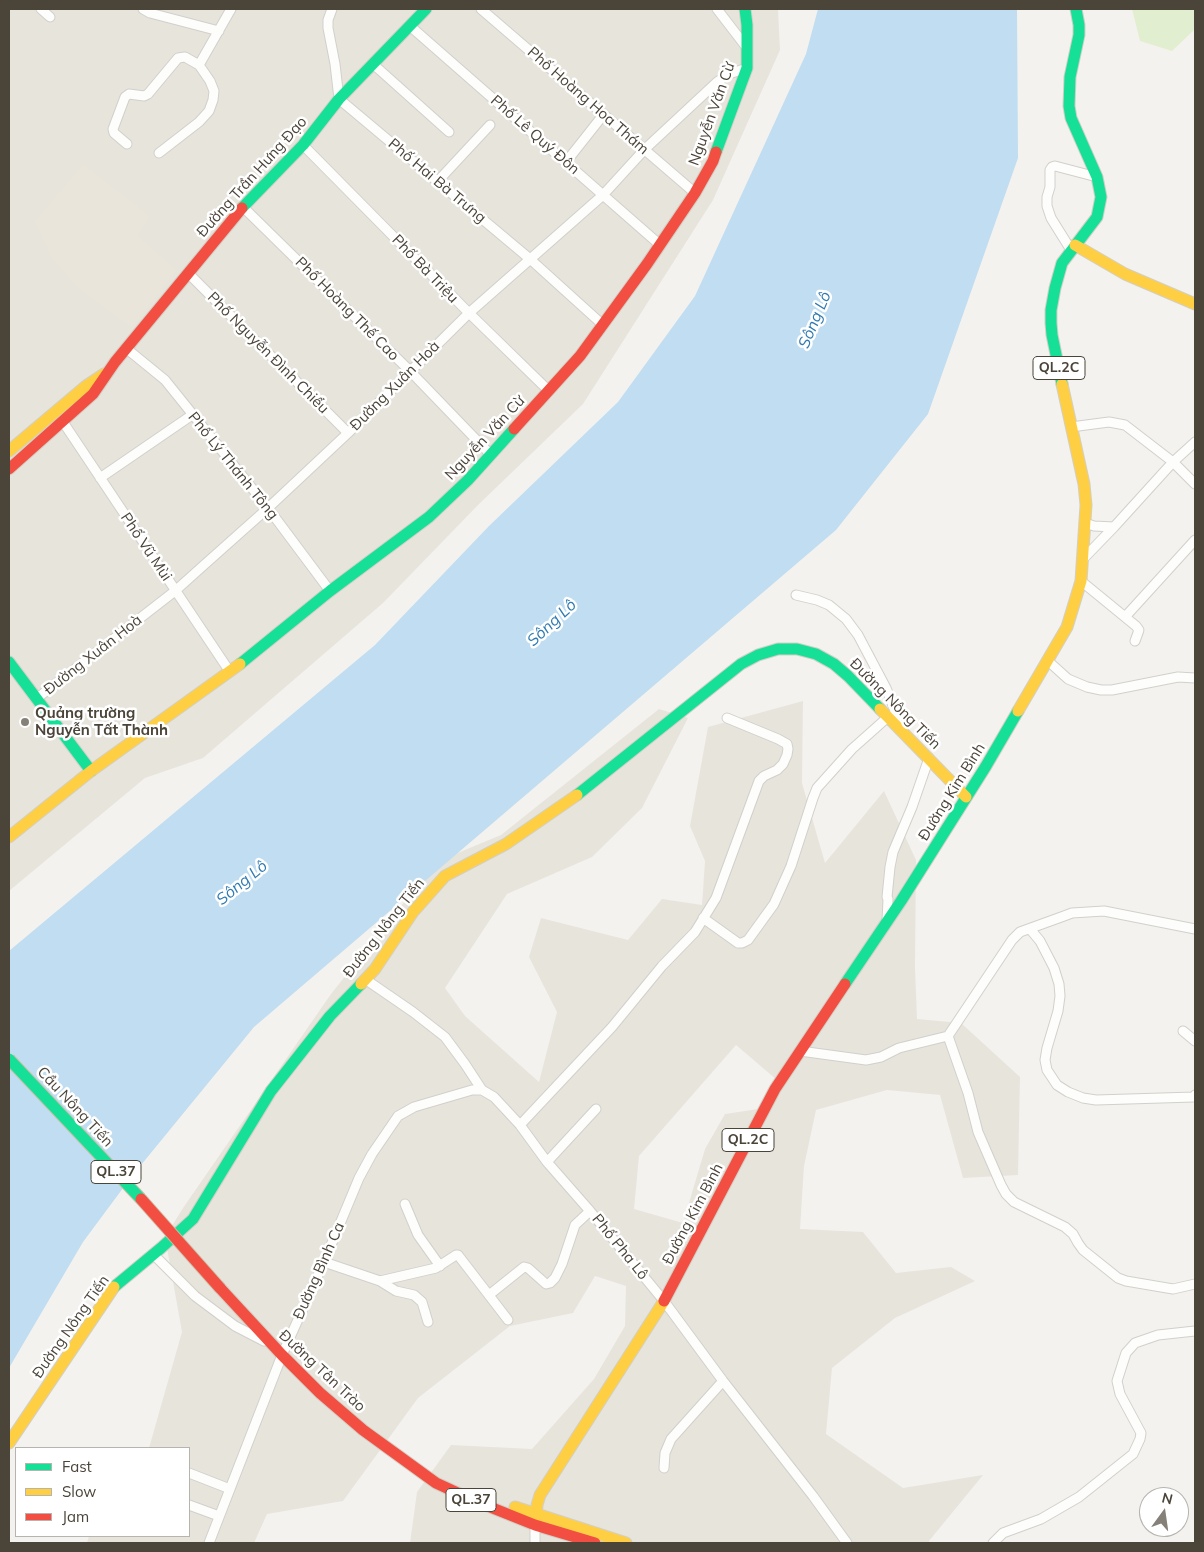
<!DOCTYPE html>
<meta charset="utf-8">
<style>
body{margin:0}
#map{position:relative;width:1204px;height:1552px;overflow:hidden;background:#f4f2ee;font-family:Mulish,sans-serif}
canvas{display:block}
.frame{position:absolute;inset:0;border:10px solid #4b4439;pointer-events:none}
.legend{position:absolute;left:15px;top:1447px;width:175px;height:90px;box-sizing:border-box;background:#fff;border:1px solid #b7b4b0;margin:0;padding:6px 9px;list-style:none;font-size:15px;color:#4b4439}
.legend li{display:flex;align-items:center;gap:10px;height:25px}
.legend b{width:25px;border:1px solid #b7b4b0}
.north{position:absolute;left:1139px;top:1487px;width:50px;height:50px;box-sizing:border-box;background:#fff;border:1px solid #b7b4b0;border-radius:50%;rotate:14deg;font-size:14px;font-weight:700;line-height:20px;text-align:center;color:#4b4439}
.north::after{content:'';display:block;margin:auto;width:18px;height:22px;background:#868178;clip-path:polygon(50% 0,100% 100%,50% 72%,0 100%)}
</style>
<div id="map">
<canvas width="1204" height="1552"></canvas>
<div class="frame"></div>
<ul class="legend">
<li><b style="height:6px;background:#16e098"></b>Fast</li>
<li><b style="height:6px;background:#ffcf43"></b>Slow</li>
<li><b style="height:6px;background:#f24e42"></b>Jam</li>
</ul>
<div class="north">N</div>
</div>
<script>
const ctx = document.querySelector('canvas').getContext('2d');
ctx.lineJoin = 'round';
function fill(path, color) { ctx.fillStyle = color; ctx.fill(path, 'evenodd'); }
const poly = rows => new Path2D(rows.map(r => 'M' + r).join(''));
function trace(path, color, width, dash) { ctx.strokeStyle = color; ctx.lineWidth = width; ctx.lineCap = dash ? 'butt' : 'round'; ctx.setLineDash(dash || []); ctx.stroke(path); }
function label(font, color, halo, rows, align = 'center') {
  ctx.font = font + ' Mulish,sans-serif'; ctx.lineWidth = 5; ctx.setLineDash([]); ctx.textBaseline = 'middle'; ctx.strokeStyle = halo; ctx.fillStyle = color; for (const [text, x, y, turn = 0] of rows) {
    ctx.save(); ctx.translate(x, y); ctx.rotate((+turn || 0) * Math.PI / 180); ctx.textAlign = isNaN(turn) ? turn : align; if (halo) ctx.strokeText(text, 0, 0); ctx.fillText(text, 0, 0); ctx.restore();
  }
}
fill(poly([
 [9,9,778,9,780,50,713,200,583,404,478,505,383,603,203,758,145,778,9,891],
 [803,701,802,783,825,863,884,791,916,860,915,967,917,1019,961,1023,1020,1077,1018,1175,963,1178,940,1095,887,1090,816,1110,804,1166,800,1229,863,1232,896,1273,951,1267,975,1281,895,1318,832,1368,826,1434,903,1488,983,1475,929,1541,930,1543,410,1543,417,1492,451,1445,532,1449,594,1379,625,1326,626,1286,595,1276,573,1313,510,1326,418,1398,343,1501,267,1514,254,1543,87,1543,89,1536,189,1536,189,1448,149,1448,182,1332,165,1237,183,1208,331,994,436,862,501,835,659,709,688,718,642,808,592,857,507,894,445,988,465,1016,539,1082,557,1012,529,957,541,918,628,940,662,899,702,905,705,861,690,826,708,727],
 [736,1045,784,1086,758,1109,725,1114,705,1149,683,1223,634,1209,639,1156]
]), '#e7e4dc');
fill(poly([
 [83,164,150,216,138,236,177,270,132,328,78,288,52,259,35,221]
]), '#eae5da');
fill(poly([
 [1132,9,1195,9,1195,29,1172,51,1140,41]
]), '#e1eecf');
fill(poly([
 [818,9,1017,9,1018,158,928,414,836,530,254,1027,132,1176,83,1242,9,1368,9,951,375,645,489,526,618,402,695,296,806,54]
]), '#c0ddf1');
const street = poly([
 [41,9,50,17],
 [143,9,150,13,219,31],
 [332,9,328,20,328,28,335,64,339,99,530,259,603,325],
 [481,9,695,193],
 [717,9,747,48],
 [410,26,659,244],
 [373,64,449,132],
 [199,65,231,9],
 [127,144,114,133,113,129,125,97,129,94,144,96,148,94,178,58,185,57,199,65,210,81,214,91,213,100,209,111,199,122,159,153],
 [303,145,469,313,549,391],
 [566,162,604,114],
 [437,182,490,125],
 [243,207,410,371,491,455],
 [1071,250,1051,218,1047,206,1047,197,1050,187,1050,170,1052,167,1055,166,1097,177],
 [188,273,348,433],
 [127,349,165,380,268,508,330,591],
 [63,422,230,672],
 [1071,427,1109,422,1125,425,1173,462,1195,484],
 [100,478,192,415],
 [1085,523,1094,526,1114,527],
 [1083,559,1114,527,1173,462,1195,442],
 [1081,581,1136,626,1139,630,1135,641],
 [796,595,817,600,829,605,846,619,858,635,886,688,894,708,899,728],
 [1125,617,1195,540],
 [1047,660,1068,679,1087,687,1101,690,1112,690,1178,677,1195,678],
 [36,699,175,591,204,565,268,508,348,433,469,313,603,195,645,149,717,82,729,74,747,68],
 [703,918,738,943,742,943,748,940,774,904,791,866,813,798,817,788,852,749,888,717],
 [887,921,888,899,887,897,890,867,893,852,912,807,929,758],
 [1030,929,1040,941,1054,968,1059,984,1060,996,1058,1011,1047,1048,1045,1060,1047,1070,1057,1085,1068,1092,1083,1098,1096,1100,1194,1097,1195,1095],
 [365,979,413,1012,445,1037,465,1064,482,1090,494,1097,520,1125,547,1162,590,1211,664,1301,723,1381,813,1496,847,1543],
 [1183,1031,1195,1041],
 [948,1036,968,1093,978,1132,1001,1185,1006,1194,1014,1202,1065,1227,1073,1234,1078,1243,1083,1250,1118,1278,1126,1281,1173,1289,1195,1284],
 [800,1051,866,1060,881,1057,899,1048,948,1036,1012,940,1020,932,1064,916,1072,913,1104,911,1195,929],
 [520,1125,612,1027,662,966,695,932,716,898,759,781,764,776,777,770,783,764,787,755,788,749,787,744,778,739,727,718],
 [547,1162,596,1109],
 [405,1204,418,1235,440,1266],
 [153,1254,195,1296,235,1326,264,1341],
 [324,1262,380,1281,396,1291,414,1295,422,1302,428,1322],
 [380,1281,436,1268,456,1255,458,1255,508,1320],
 [489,1295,524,1267,528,1268,546,1284,550,1283,555,1278,562,1264,575,1225,590,1211],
 [664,1468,665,1453,671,1439,723,1381],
 [189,1473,230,1489],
 [189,1505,219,1516],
 [209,1543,282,1355,324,1262,359,1178,372,1154,398,1116,407,1111,414,1107,472,1090,482,1090],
 [535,1543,535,1525],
 [993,1543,1003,1533,1041,1519,1079,1497,1133,1454,1140,1439,1141,1433,1120,1394,1117,1381,1126,1353,1135,1343,1158,1335,1195,1331]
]);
const fast = poly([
 [716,152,747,68,747,25,745,9],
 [242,208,303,145,339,99,426,9],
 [1062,384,1052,335,1051,323,1051,310,1055,288,1062,263,1097,217,1101,197,1097,177,1071,118,1069,106,1070,77,1079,35,1079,25,1076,9],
 [9,662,91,771],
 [240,664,330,591,429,517,468,480,514,429],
 [577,795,741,664,758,655,778,649,797,649,816,654,834,664,848,676,880,709],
 [845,984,901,901,986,766,1018,711],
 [114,1287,161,1248,193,1219,271,1091,330,1016,361,984]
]);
const slow = poly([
 [1075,245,1125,274,1195,304],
 [9,451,86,386,104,374],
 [880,709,966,797],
 [1018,711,1067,627,1081,581,1086,505,1084,484,1062,384],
 [9,837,91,771,240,664],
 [361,984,375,969,413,912,445,876,506,844,577,795],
 [9,1443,114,1287],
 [515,1507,626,1543],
 [536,1523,537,1505,540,1495,664,1301]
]);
const jam = poly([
 [514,429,580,356,647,264,695,193,713,161,716,152],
 [9,469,93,394,115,362,242,208],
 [220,1288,282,1355,320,1393,363,1430,436,1483,475,1501,535,1525,595,1543],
 [664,1301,775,1089,845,984]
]);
trace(street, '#d2d0cb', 11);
trace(fast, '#d3cfc5', 13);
trace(slow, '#d3cfc5', 13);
trace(jam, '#d3cfc5', 13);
trace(street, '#fdfdfc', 9);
trace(fast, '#16e098', 11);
trace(slow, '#ffcf43', 11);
trace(jam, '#f24e42', 11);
const fastBridge = poly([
 [9,1059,141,1199]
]);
const jamBridge = poly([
 [141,1199,220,1288]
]);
trace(fastBridge, '#ccbfa9', 13, []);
trace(jamBridge, '#ccbfa9', 13, []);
trace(fastBridge, '#16e098', 11);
trace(jamBridge, '#f24e42', 11);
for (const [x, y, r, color] of [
 [25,722,5,"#868178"]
]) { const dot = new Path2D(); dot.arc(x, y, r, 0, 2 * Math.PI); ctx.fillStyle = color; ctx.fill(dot); trace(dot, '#fff', 2); }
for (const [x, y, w] of [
 [1059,368,52],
 [748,1140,52],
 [116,1172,50],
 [471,1500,50]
]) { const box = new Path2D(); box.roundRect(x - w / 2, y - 11.5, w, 23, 4); ctx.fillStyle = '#fff'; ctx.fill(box); trace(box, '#4b4439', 1); }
label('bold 14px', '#4b4439', null, [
 ["QL.2C",1059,368],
 ["QL.2C",748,1140],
 ["QL.37",116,1172],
 ["QL.37",471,1500]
]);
label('15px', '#4b4439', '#fff', [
 ["Phố Hoàng Hoa Thám",588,101,41],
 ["Nguyễn Văn Cừ",712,114,-70],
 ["Phố Lê Quý Đôn",535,135,41],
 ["Đường Trần Hưng Đạo",252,177,-48],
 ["Phố Hai Bà Trưng",437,181,40],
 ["Phố Bà Triệu",425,269,46],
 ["Phố Hoàng Thế Cao",347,309,45],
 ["Phố Nguyễn Đình Chiểu",268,353,45],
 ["Đường Xuân Hoà",395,386,-45],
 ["Nguyễn Văn Cừ",485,438,-47],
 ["Phố Lý Thánh Tông",233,466,51],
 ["Phố Vũ Mùi",146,547,56],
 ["Đường Xuân Hoà",93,655,-38],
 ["Đường Nông Tiến",895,704,45],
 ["Đường Kim Bình",952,792,-58],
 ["Đường Nông Tiến",384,928,-52],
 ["Cầu Nông Tiến",75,1107,47],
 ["Đường Kim Bình",693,1214,-62],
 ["Phố Pha Lô",620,1247,51],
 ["Đường Bình Ca",319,1271,-66],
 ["Đường Nông Tiến",71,1327,-55],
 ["Đường Tân Trào",322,1371,43]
]);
label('bold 15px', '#4b4439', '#fff', [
 ["Quảng trường",35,713],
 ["Nguyễn Tất Thành",35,730]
], 'left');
label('italic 16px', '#2e7ab2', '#fff', [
 ["Sông Lô",815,320,-67],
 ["Sông Lô",552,623,-43],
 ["Sông Lô",242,883,-39]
]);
</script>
